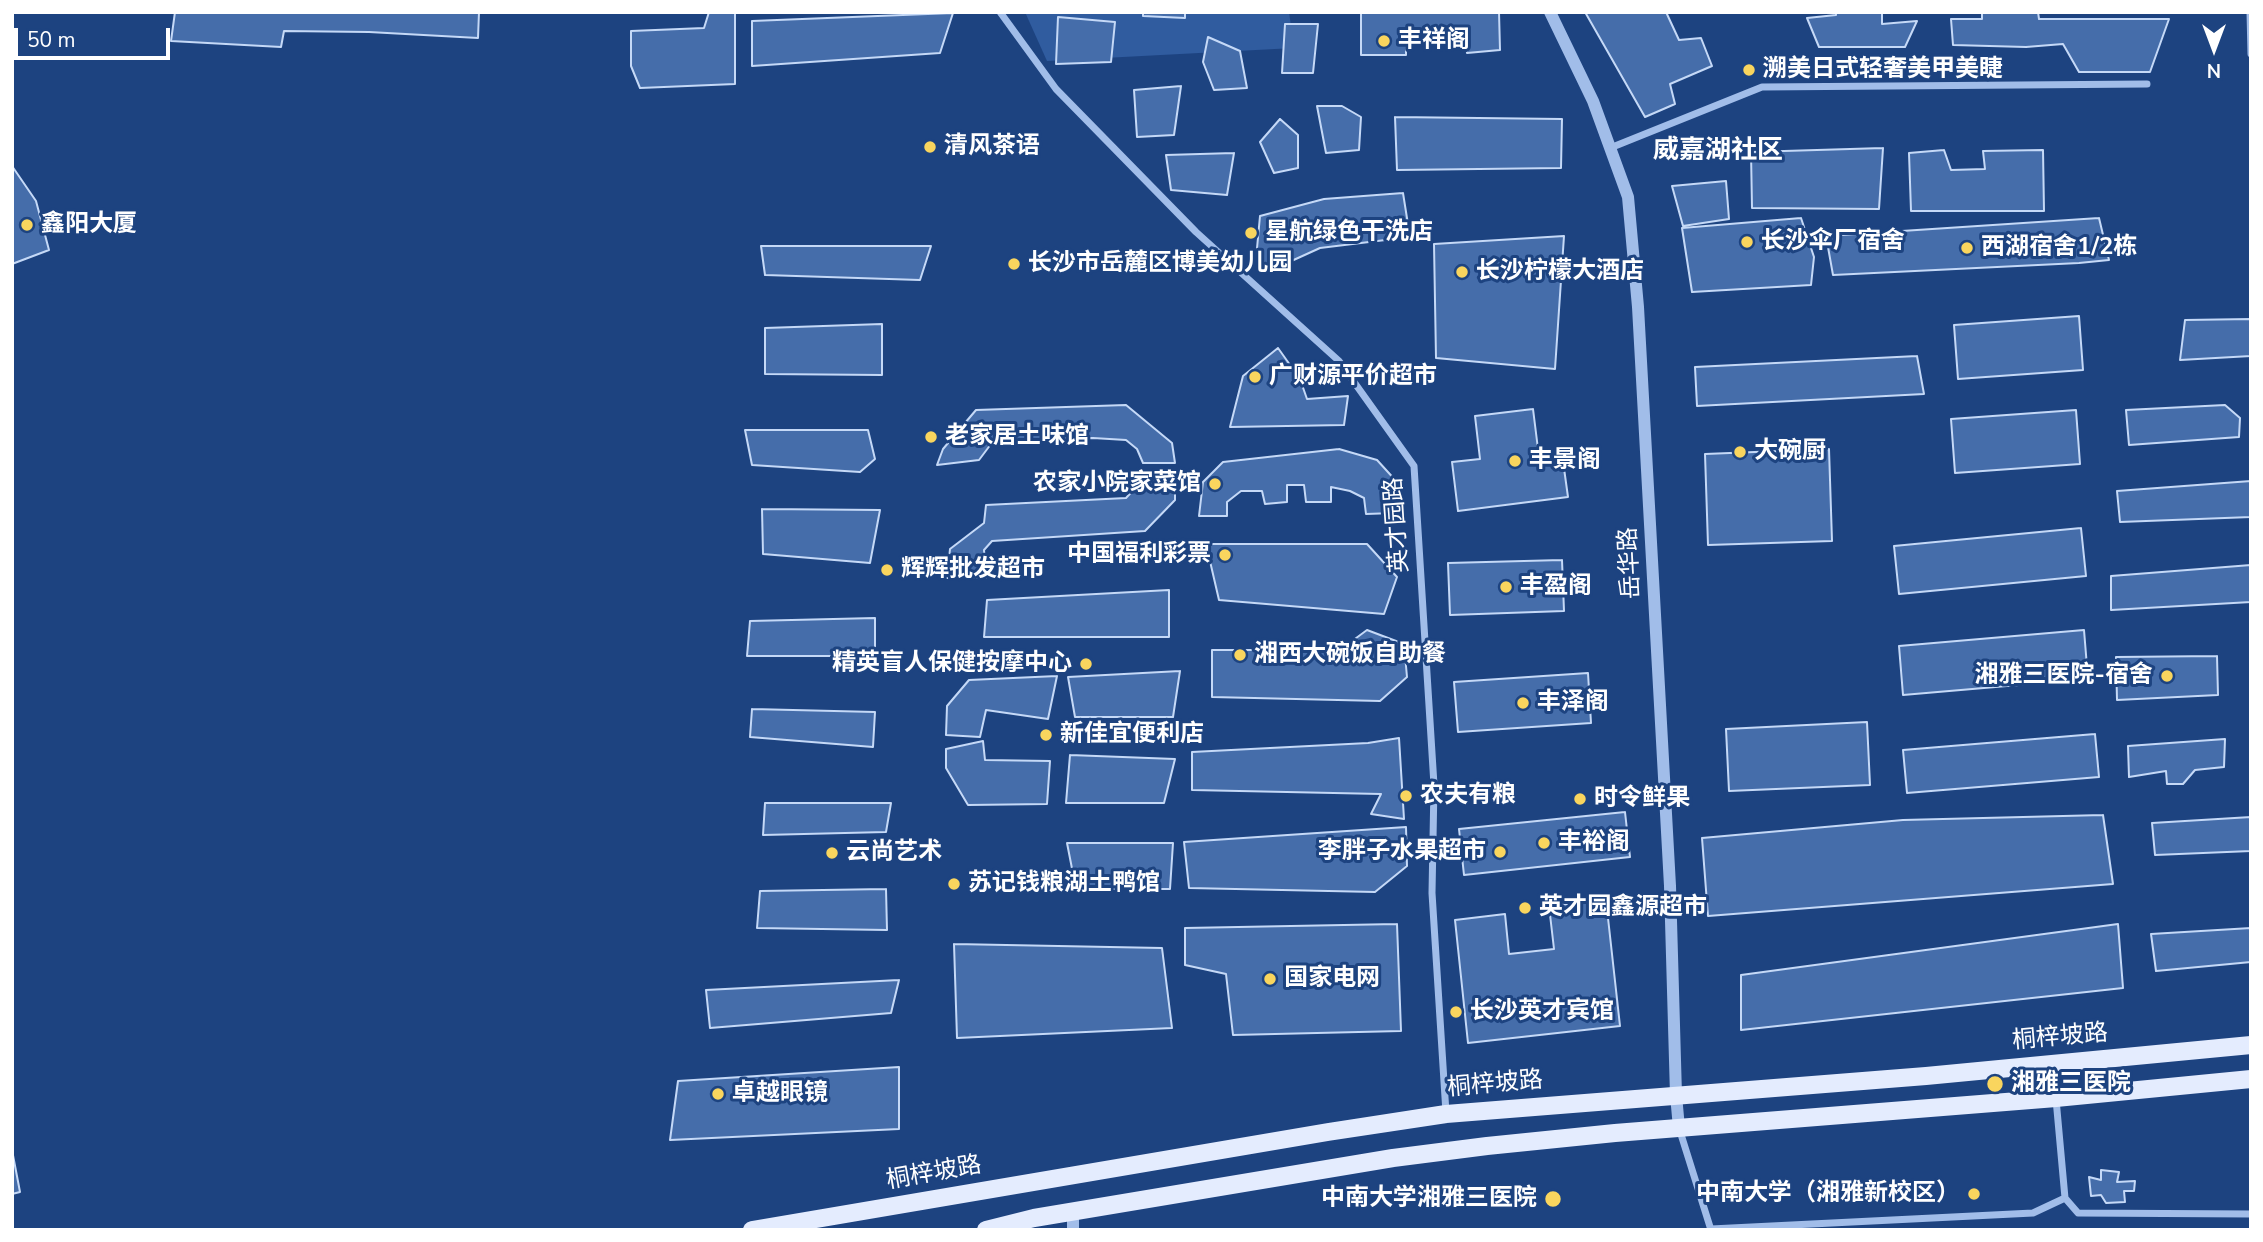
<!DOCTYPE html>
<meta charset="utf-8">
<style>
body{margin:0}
#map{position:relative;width:2263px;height:1242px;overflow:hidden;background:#1d4380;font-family:"Nunito Sans",sans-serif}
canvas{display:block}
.frame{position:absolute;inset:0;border:14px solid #fff;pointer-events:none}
.north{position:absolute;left:2179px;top:14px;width:70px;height:70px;-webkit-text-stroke:5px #1d4380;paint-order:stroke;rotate:180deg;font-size:19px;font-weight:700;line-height:28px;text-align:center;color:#fff}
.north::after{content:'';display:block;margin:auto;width:24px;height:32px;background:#fff;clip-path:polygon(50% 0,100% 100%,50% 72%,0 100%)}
.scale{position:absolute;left:14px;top:28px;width:156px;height:32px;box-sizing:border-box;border:4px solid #fff;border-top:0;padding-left:9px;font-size:21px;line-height:24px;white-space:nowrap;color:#fff;-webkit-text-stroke:5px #1d4380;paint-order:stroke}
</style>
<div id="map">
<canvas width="2263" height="1242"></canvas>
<div class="frame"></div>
<div class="north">N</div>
<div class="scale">50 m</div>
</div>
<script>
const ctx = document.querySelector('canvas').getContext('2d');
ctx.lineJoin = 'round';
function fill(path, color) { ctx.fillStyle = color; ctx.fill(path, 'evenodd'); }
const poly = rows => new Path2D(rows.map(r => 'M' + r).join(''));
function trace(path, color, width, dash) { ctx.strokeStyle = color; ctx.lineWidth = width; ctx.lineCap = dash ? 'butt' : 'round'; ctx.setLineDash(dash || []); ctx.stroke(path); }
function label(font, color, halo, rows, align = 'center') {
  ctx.font = font + ' "Nunito Sans","Noto Sans SC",sans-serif'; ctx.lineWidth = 6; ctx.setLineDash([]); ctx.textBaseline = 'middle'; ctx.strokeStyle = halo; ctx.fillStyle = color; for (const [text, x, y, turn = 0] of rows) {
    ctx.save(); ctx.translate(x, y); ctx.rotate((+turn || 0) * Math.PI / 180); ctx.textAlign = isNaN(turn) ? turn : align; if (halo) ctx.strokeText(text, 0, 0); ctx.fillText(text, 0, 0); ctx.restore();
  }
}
fill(poly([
 [1025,12,1289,12,1294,48,1047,61]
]), '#305c9f');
const building = poly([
 [175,12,479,12,478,38,369,32,284,31,281,47,171,41,175,12],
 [709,12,735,12,735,84,640,88,631,66,631,31,704,28,709,12],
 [1143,12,1185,12,1185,18,1143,16,1143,12],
 [1361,12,1499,12,1500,50,1467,53,1465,33,1406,33,1406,55,1361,55,1361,12],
 [1585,12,1666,12,1679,40,1701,38,1712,66,1670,84,1675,104,1645,117,1585,12],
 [1836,12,1882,12,1882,24,1917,21,1905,47,1819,47,1807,18,1836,15,1836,12],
 [1982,12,2038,12,2039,19,2169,19,2150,72,2079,72,2063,44,2026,47,1953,45,1951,19,1982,19,1982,12],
 [953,13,940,53,752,66,752,21,953,13],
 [1058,17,1115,22,1111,62,1056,64,1058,17],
 [1285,24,1318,24,1313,73,1282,73,1285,24],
 [1208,37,1240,51,1247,88,1214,90,1203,62,1208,37],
 [1181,86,1174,135,1137,137,1134,90,1181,86],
 [1317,106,1342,106,1361,117,1359,150,1326,153,1317,106],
 [1395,117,1562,119,1561,168,1397,170,1395,117],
 [1280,119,1298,135,1298,168,1274,173,1260,142,1280,119],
 [1883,148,1879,209,1752,208,1751,152,1883,148],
 [1944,150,1951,170,1985,169,1983,151,2043,150,2044,211,1911,211,1909,153,1944,150],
 [1234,153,1227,195,1171,190,1166,155,1234,153],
 [12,166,36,201,49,250,12,264,12,166],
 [1726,181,1729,219,1683,226,1672,186,1726,181],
 [1403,193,1410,237,1320,248,1276,268,1256,259,1260,216,1324,199,1403,193],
 [1801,218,1814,257,1811,285,1692,292,1682,228,1801,218],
 [2099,218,2109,260,2079,263,1833,275,1826,236,2099,218],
 [1564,236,1555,369,1436,358,1434,244,1564,236],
 [761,246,931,246,920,280,765,275,761,246],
 [2079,316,2083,370,1958,379,1954,325,2079,316],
 [2251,319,2251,356,2180,360,2185,320,2251,319],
 [882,324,882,375,765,374,765,328,882,324],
 [1278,348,1300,379,1307,399,1348,396,1344,425,1230,427,1243,376,1278,348],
 [1917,356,1924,394,1697,406,1695,367,1917,356],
 [1126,405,1172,443,1175,463,1143,463,1137,449,1126,440,1093,438,994,440,979,460,937,465,943,449,976,410,1126,405],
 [2225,405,2240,418,2239,437,2129,445,2126,410,2225,405],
 [1533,409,1539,457,1562,454,1568,497,1458,511,1452,462,1480,459,1475,416,1533,409],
 [2076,410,2080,464,1955,473,1951,419,2076,410],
 [745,430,868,430,875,459,860,472,752,465,745,430],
 [1339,449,1377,460,1397,482,1394,513,1366,514,1364,498,1350,491,1331,487,1331,502,1306,502,1304,485,1287,485,1287,502,1265,504,1262,491,1241,491,1227,502,1227,516,1199,516,1203,482,1223,462,1339,449],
 [1829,449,1832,541,1708,545,1705,454,1829,449],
 [1175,478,1175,500,1145,531,992,541,984,550,986,578,947,578,950,549,984,523,986,505,1126,498,1139,484,1175,478],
 [2251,481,2251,517,2120,522,2117,491,2251,481],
 [762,509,880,510,870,563,763,554,762,509],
 [2081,528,2086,576,1899,594,1894,546,2081,528],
 [1206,544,1367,544,1397,577,1384,614,1219,600,1206,544],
 [1562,560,1564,611,1450,615,1448,563,1562,560],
 [2251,565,2251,602,2111,610,2111,576,2251,565],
 [1169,590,1169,637,984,637,987,600,1169,590],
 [875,618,875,656,747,656,750,621,875,618],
 [1367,630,1404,644,1407,677,1380,701,1212,697,1212,650,1340,650,1367,630],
 [2084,630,2088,679,1903,695,1899,646,2084,630],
 [2217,656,2218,695,2117,700,2116,657,2217,656],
 [1180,671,1173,717,1075,717,1068,677,1180,671],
 [1588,673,1591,723,1458,732,1454,682,1588,673],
 [1057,676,1048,719,986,710,980,737,946,735,947,706,969,680,1057,676],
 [752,709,875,712,873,747,750,737,752,709],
 [1867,722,1870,785,1729,791,1726,729,1867,722],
 [2095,734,2099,777,1907,793,1903,750,2095,734],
 [1399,738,1404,819,1371,814,1381,794,1192,790,1192,752,1368,743,1399,738],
 [2225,739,2224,767,2195,770,2183,784,2167,784,2166,771,2129,777,2128,746,2225,739],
 [983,741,985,760,1050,761,1047,804,968,805,946,768,946,749,983,741],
 [1070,755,1175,759,1164,803,1066,803,1070,755],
 [765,803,891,803,886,832,763,835,765,803],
 [1625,812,1630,857,1464,875,1459,829,1625,812],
 [2103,815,2113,884,1708,916,1702,838,1903,820,2103,815],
 [2251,817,2251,851,2155,855,2152,823,2251,817],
 [1406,827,1407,866,1375,892,1189,888,1184,842,1406,827],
 [1067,843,1173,843,1170,889,1076,889,1067,843],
 [886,889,887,930,757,928,760,891,886,889],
 [1606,900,1620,1026,1468,1043,1455,920,1505,914,1509,954,1554,949,1549,906,1606,900],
 [1397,924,1401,1031,1233,1035,1226,974,1185,965,1185,928,1397,924],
 [2118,924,2123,988,1741,1030,1741,975,2118,924],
 [2251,928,2251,962,2156,971,2151,934,2251,928],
 [954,944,1162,948,1172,1028,957,1038,954,944],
 [899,980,891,1013,710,1028,706,990,899,980],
 [899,1067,899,1129,670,1140,678,1081,899,1067],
 [12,1150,20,1192,12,1194,12,1150],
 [2101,1170,2119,1172,2117,1182,2135,1181,2134,1191,2124,1191,2125,1202,2106,1203,2101,1195,2091,1196,2089,1177,2101,1180,2101,1170]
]);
fill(building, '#456daa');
trace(building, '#c5d9f7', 2);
trace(poly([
 [1000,12,1056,89,1196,232,1339,361,1414,466,1434,785,1432,893,1446,1113],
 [2250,12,2251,54],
 [1610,148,1762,87,2147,84],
 [2056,1099,2065,1198,2078,1213,2251,1214],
 [1679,1128,1711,1230],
 [1711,1229,2033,1213,2065,1198]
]), '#a1bde9', 7);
trace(poly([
 [1550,12,1593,101,1628,197,1638,307,1670,886,1676,1095,1679,1128],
 [1073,1211,1073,1230]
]), '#a1bde9', 12);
trace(poly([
 [752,1230,1328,1132,1446,1114,1926,1076,2251,1045],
 [986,1230,1034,1218,1393,1158,1487,1146,1615,1133,2056,1098,2251,1079]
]), '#e4ecfe', 18);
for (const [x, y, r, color] of [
 [1384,41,7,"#f9d55e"],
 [1749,70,7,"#f9d55e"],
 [930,147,7,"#f9d55e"],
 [27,225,7,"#f9d55e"],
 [1251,233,7,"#f9d55e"],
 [1747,242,7,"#f9d55e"],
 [1967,248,7,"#f9d55e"],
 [1014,264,7,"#f9d55e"],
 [1462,272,7,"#f9d55e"],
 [1255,377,7,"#f9d55e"],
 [931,437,7,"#f9d55e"],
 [1740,452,7,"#f9d55e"],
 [1515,461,7,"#f9d55e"],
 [1215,484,7,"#f9d55e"],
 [1225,555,7,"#f9d55e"],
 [887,570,7,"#f9d55e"],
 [1506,587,7,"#f9d55e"],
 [1240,655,7,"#f9d55e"],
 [1086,664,7,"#f9d55e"],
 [2167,676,7,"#f9d55e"],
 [1523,703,7,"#f9d55e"],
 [1046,735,7,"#f9d55e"],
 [1406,796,7,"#f9d55e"],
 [1580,799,7,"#f9d55e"],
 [1544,843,7,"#f9d55e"],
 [1500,852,7,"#f9d55e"],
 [832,853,7,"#f9d55e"],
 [954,884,7,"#f9d55e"],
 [1525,908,7,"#f9d55e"],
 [1270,979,7,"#f9d55e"],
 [1456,1012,7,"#f9d55e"],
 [1995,1084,9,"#f9d55e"],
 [718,1094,7,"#f9d55e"],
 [1974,1194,7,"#f9d55e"],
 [1553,1199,9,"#f9d55e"]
]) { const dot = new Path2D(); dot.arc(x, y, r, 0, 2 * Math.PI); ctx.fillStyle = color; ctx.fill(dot); trace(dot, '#1d4380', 2.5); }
label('bold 24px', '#fff', '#1d4380', [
 ["丰祥阁",1398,41],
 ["溯美日式轻奢美甲美睫",1763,70],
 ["清风茶语",944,147],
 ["鑫阳大厦",41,225],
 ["星航绿色干洗店",1265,233],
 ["长沙伞厂宿舍",1761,242],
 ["西湖宿舍1/2栋",1981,248],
 ["长沙市岳麓区博美幼儿园",1028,264],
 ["长沙柠檬大酒店",1476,272],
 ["广财源平价超市",1269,377],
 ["老家居土味馆",945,437],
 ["大碗厨",1754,452],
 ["丰景阁",1529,461],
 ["农家小院家菜馆",1201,484,"right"],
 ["中国福利彩票",1211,555,"right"],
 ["辉辉批发超市",901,570],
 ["丰盈阁",1520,587],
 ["湘西大碗饭自助餐",1254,655],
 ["精英盲人保健按摩中心",1072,664,"right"],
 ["湘雅三医院-宿舍",2153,676,"right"],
 ["丰泽阁",1537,703],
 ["新佳宜便利店",1060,735],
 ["农夫有粮",1420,796],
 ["时令鲜果",1594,799],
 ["丰裕阁",1558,843],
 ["李胖子水果超市",1486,852,"right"],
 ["云尚艺术",846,853],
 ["苏记钱粮湖土鸭馆",968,884],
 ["英才园鑫源超市",1539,908],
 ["国家电网",1284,979],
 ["长沙英才宾馆",1470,1012],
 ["湘雅三医院",2011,1084],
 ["卓越眼镜",732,1094],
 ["中南大学（湘雅新校区）",1960,1194,"right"],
 ["中南大学湘雅三医院",1537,1199,"right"]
], 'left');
label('24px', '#fff', '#1d4380', [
 ["英才园路",1398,525,-94],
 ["岳华路",1631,563,-93],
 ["桐梓坡路",2060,1038,-5],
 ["桐梓坡路",1495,1085,-5],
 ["桐梓坡路",934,1174,-10]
]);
label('bold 26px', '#fff', '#1d4380', [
 ["威嘉湖社区",1718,152]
]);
</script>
